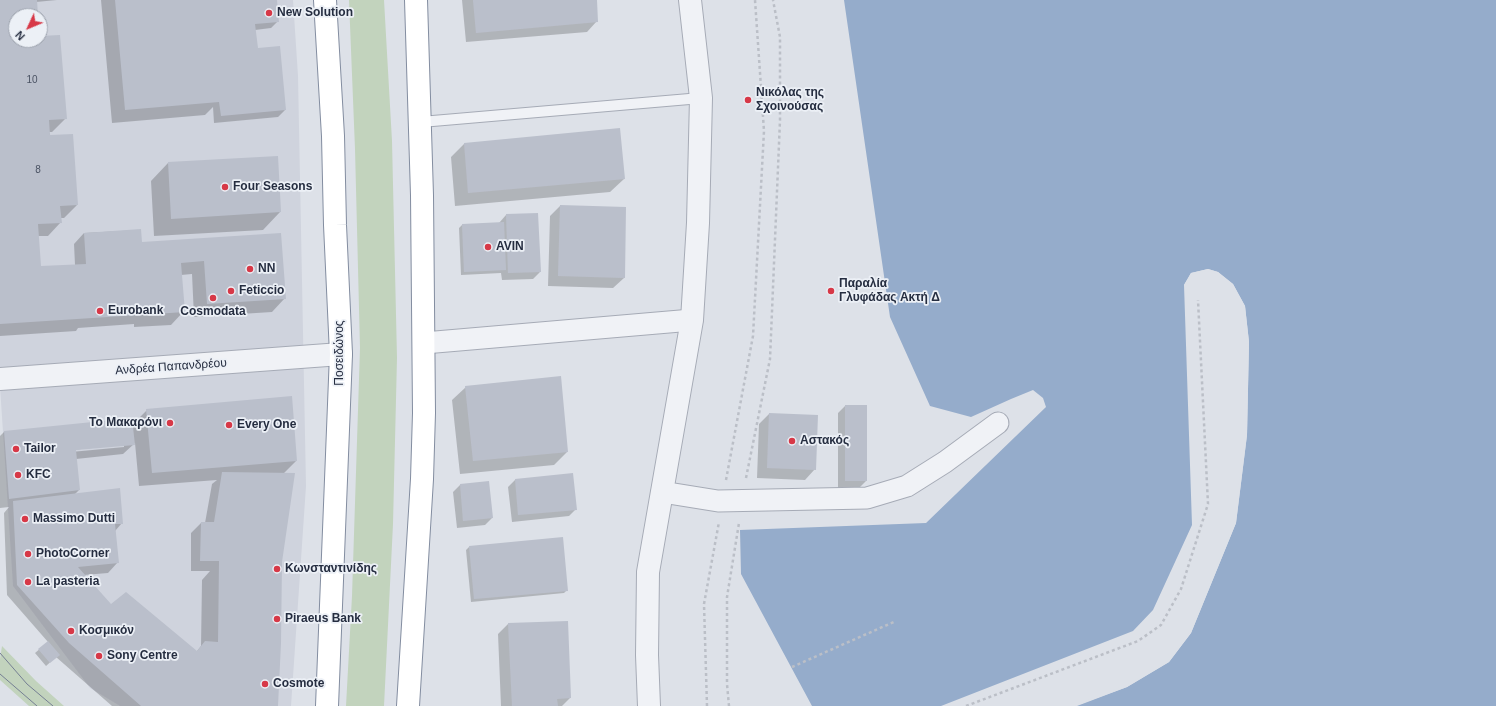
<!DOCTYPE html>
<meta charset="utf-8">
<style>
body{margin:0}
#map{position:relative;width:1496px;height:706px;overflow:hidden;background:#dde1e8;font-family:Helvetica,sans-serif}
canvas{display:block}
.north{position:absolute;left:8px;top:8px;width:40px;height:40px;box-sizing:border-box;background:#ecf0f6;border:1px solid #9ca2ad;border-radius:50%;rotate:226deg;font-size:11px;font-weight:700;line-height:16px;text-align:center;color:#252d40}
.north::after{content:'';display:block;margin:auto;width:14px;height:18px;background:#d73847;clip-path:polygon(50% 0,100% 100%,50% 72%,0 100%)}
</style>
<div id="map">
<canvas width="1496" height="706"></canvas>
<div class="north">N</div>
</div>
<script>
const ctx = document.querySelector('canvas').getContext('2d');
ctx.lineJoin = 'round';
function fill(path, color) { ctx.fillStyle = color; ctx.fill(path, 'evenodd'); }
const poly = rows => new Path2D(rows.map(r => 'M' + r).join(''));
function trace(path, color, width, dash) { ctx.strokeStyle = color; ctx.lineWidth = width; ctx.lineCap = dash ? 'butt' : 'round'; ctx.setLineDash(dash || []); ctx.stroke(path); }
function label(font, color, halo, rows, align = 'center') {
  ctx.font = font + ' Helvetica,sans-serif'; ctx.lineWidth = 3.5; ctx.setLineDash([]); ctx.textBaseline = 'middle'; ctx.strokeStyle = halo; ctx.fillStyle = color; for (const [text, x, y, turn = 0] of rows) {
    ctx.save(); ctx.translate(x, y); ctx.rotate((+turn || 0) * Math.PI / 180); ctx.textAlign = isNaN(turn) ? turn : align; if (halo) ctx.strokeText(text, 0, 0); ctx.fillText(text, 0, 0); ctx.restore();
  }
}
fill(poly([
 [0,0,293,0,298,76,306,486,291,706,120,706,90,688,13,586,0,386],
 [16,16,40,16,40,40,16,40]
]), '#cfd3dd');
fill(poly([
 [349,0,384,0,392,141,397,358,393,524,384,706,346,706,352,596,360,348,355,149],
 [2,646,36,681,64,706,29,706,0,680,0,659]
]), '#c2d3bd');
fill(poly([
 [844,0,1496,0,1496,706,1077,706,1127,687,1169,662,1191,633,1236,523,1247,435,1249,342,1245,306,1233,284,1218,272,1208,269,1191,273,1184,285,1192,525,1153,610,1133,631,941,706,812,706,741,574,740,530,926,523,1046,407,1043,398,1033,390,1011,399,971,417,930,406,890,317]
]), '#95accb');
fill(poly([
 [1208,269,1218,272,1233,284,1245,306,1249,342,1247,435,1236,523,1191,633,1169,662,1127,687,1075,706,1077,704,1126,685,1168,661,1190,632,1234,522,1245,435,1247,342,1243,307,1232,285,1217,274,1207,271,1192,275,1186,286,1184,285,1191,273]
]), '#dde1e8');
fill(poly([
 [0,0,57,0,36,2,37,16,16,16,16,40,40,40,40,37,65,119,52,132,49,132,77,205,64,218,60,218,61,222,48,236,38,236,40,268,75,265,74,244,84,233,140,230,141,244,280,234,285,298,272,312,194,317,192,274,181,275,184,311,171,325,134,327,134,324,78,328,76,331,0,336],
 [101,0,276,0,278,21,271,28,255,30,257,50,285,110,278,117,214,123,213,107,205,115,112,123],
 [462,0,596,0,597,21,587,32,466,42],
 [619,130,624,179,610,192,455,206,451,157,464,144],
 [168,163,280,212,263,230,154,236,151,181],
 [560,206,624,278,613,288,548,286,550,216],
 [537,214,540,272,533,279,502,280,501,273,461,275,459,228,462,225,499,223,506,215],
 [466,387,567,452,554,465,460,474,452,400],
 [845,406,866,481,859,488,838,488,838,413],
 [147,410,296,461,283,474,277,706,154,706,201,646,202,580,210,571,191,571,191,533,201,523,205,523,212,484,217,480,139,486,135,443,123,454,76,459,79,490,74,495,122,523,115,531,118,562,108,573,84,575,151,706,112,706,56,657,46,666,35,653,48,642,7,595,4,513,9,507,0,508,0,436,4,432,132,425],
 [124,445,124,447,71,452,71,450],
 [769,414,815,469,805,480,757,478,759,424],
 [572,474,576,509,569,516,512,522,508,487,515,480],
 [488,482,492,518,485,525,457,528,453,492,460,485],
 [469,547,567,590,564,593,471,602,466,550],
 [567,622,570,698,562,706,501,706,498,634,508,624]
]), '#0003');
fill(poly([
 [0,0,37,0,38,16,16,16,16,40,40,40,40,36,60,35,67,119,49,120,50,135,73,134,78,205,60,206,62,223,38,224,41,266,86,264,84,233,141,229,142,242,281,233,286,299,207,304,204,261,181,263,185,312,0,324],
 [115,0,277,0,279,22,255,24,258,48,280,46,286,110,221,116,219,102,125,110],
 [473,0,597,0,598,22,476,33],
 [620,128,625,179,468,193,464,143],
 [278,156,281,212,171,219,168,162],
 [560,205,626,207,625,278,558,276],
 [538,213,541,272,508,273,506,214],
 [504,222,506,270,464,272,462,224],
 [561,376,568,452,473,461,465,386],
 [292,396,297,461,152,473,146,409],
 [845,405,867,405,867,481,845,481],
 [769,413,818,415,816,470,767,468],
 [132,418,135,445,76,450,80,490,9,499,4,431],
 [222,472,295,473,282,562,281,643,278,706,141,706,69,643,17,585,13,501,120,488,123,524,115,524,119,563,78,567,111,604,126,592,197,651,205,641,218,642,219,561,200,561,201,522,214,522],
 [573,473,577,510,518,515,515,479],
 [489,481,493,518,463,521,460,484],
 [563,537,568,591,474,599,469,546],
 [568,621,571,698,557,699,558,706,512,706,508,623],
 [48,641,60,655,50,663,38,649]
]), '#babfcb');
const service = poly([
 [421,122,701,98]
]);
const minor = poly([
 [424,343,692,320],
 [662,492,718,501,867,498,907,486,945,462,998,423]
]);
const tertiary = poly([
 [0,379,341,354],
 [649,706,647,655,648,572,692,320,698,223,701,98,690,0]
]);
const trunk = poly([
 [325,0,333,136,335,225,341,354,327,706],
 [408,706,422,479,424,413,422,195,416,0]
]);
trace(service, '#a6abb6', 12);
trace(minor, '#a6abb6', 23);
trace(tertiary, '#a6abb6', 24);
trace(trunk, '#838da0', 24);
trace(poly([
 [746,478,770,359,780,120,780,37,773,0],
 [726,480,753,336,764,131,755,0],
 [792,667,896,621],
 [707,706,704,604,719,522],
 [729,706,727,684,727,597,739,523],
 [966,706,1138,641,1161,625,1181,589,1208,504,1198,300]
]), '#bbbfc7', 2.5, [3, 3]);
trace(service, '#f0f2f6', 10);
trace(minor, '#f0f2f6', 21);
trace(tertiary, '#f0f2f6', 22);
trace(trunk, '#fff', 22);
trace(poly([
 [0,653,27,684,53,706],
 [0,674,37,706]
]), '#757f93', 1);
for (const [x, y, r, color] of [
 [269,13,4,"#d73847"],
 [748,100,4,"#d73847"],
 [225,187,4,"#d73847"],
 [488,247,4,"#d73847"],
 [250,269,4,"#d73847"],
 [231,291,4,"#d73847"],
 [831,291,4,"#d73847"],
 [213,298,4,"#d73847"],
 [100,311,4,"#d73847"],
 [170,423,4,"#d73847"],
 [229,425,4,"#d73847"],
 [792,441,4,"#d73847"],
 [16,449,4,"#d73847"],
 [18,475,4,"#d73847"],
 [25,519,4,"#d73847"],
 [28,554,4,"#d73847"],
 [277,569,4,"#d73847"],
 [28,582,4,"#d73847"],
 [277,619,4,"#d73847"],
 [71,631,4,"#d73847"],
 [99,656,4,"#d73847"],
 [265,684,4,"#d73847"]
]) { const dot = new Path2D(); dot.arc(x, y, r, 0, 2 * Math.PI); ctx.fillStyle = color; ctx.fill(dot); trace(dot, '#ecf0f6', 1.5); }
label('10px', '#4a5263', null, [
 ["10",32,80],
 ["8",38,170]
]);
label('bold 12px', '#252d40', '#ecf0f6', [
 ["New Solution",277,13],
 ["Νικόλας της",756,93],
 ["Σχοινούσας",756,107],
 ["Four Seasons",233,187],
 ["AVIN",496,247],
 ["NN",258,269],
 ["Παραλία",839,284],
 ["Γλυφάδας Ακτή Δ",839,298],
 ["Feticcio",239,291],
 ["Eurobank",108,311],
 ["Cosmodata",213,312,"center"],
 ["Το Μακαρόνι",162,423,"right"],
 ["Every One",237,425],
 ["Αστακός",800,441],
 ["Tailor",24,449],
 ["KFC",26,475],
 ["Massimo Dutti",33,519],
 ["PhotoCorner",36,554],
 ["Κωνσταντινίδης",285,569],
 ["La pasteria",36,582],
 ["Piraeus Bank",285,619],
 ["Κοσμικόν",79,631],
 ["Sony Centre",107,656],
 ["Cosmote",273,684]
], 'left');
label('12px', '#252d40', '#ecf0f6', [
 ["Ποσειδώνος",340,353,-90],
 ["Ανδρέα Παπανδρέου",171,367,-4]
]);
</script>
